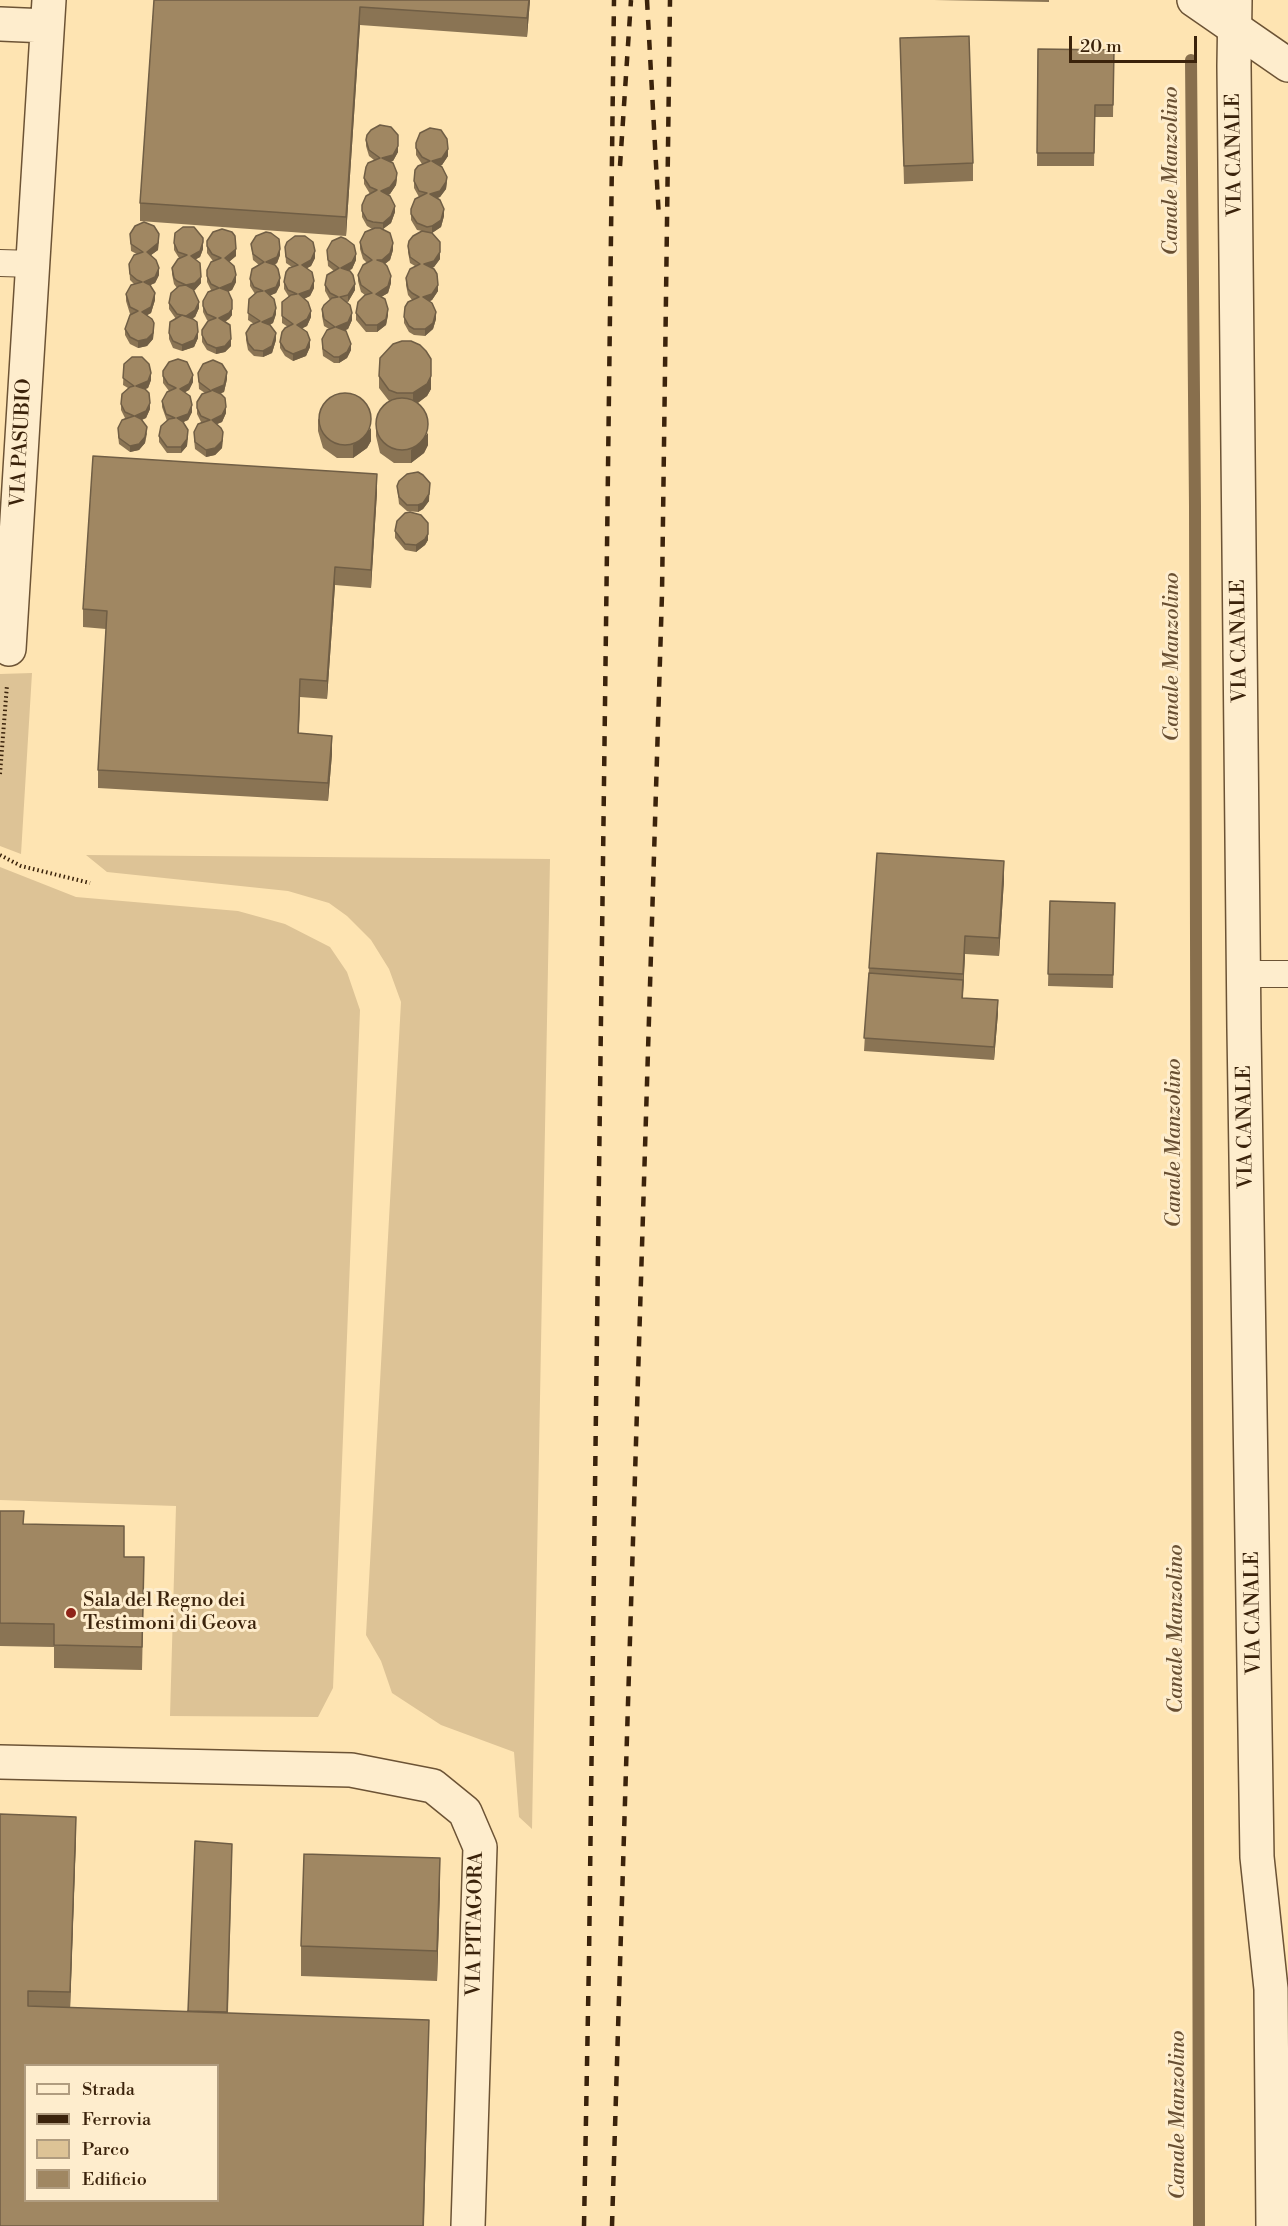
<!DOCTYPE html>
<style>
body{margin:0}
#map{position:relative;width:1288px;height:2226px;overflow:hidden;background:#fee4b2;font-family:"Libre Bodoni",serif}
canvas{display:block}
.legend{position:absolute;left:24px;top:2064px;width:195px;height:138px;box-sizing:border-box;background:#feedcd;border:2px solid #b09c7f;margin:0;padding:8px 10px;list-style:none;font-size:18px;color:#3b230b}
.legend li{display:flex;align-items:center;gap:12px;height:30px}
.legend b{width:30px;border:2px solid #b09c7f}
.scale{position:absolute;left:1069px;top:36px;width:128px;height:27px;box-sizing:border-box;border:3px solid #3b230b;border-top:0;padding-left:8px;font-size:18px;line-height:21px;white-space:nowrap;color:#3b230b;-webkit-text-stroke:4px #feedcd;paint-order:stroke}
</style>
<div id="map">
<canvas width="1288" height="2226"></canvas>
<ul class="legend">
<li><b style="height:8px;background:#feedcd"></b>Strada</li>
<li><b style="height:8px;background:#3b230b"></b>Ferrovia</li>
<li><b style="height:16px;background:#ddc396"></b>Parco</li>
<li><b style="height:16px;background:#a08762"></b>Edificio</li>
</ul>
<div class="scale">20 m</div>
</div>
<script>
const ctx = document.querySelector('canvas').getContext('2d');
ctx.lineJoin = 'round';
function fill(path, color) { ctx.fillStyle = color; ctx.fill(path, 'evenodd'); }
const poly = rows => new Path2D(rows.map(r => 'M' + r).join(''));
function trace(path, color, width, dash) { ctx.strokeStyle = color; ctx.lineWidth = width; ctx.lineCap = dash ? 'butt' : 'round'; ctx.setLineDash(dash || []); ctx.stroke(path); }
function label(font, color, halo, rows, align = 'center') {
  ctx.font = font + ' "Libre Bodoni",serif'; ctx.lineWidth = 6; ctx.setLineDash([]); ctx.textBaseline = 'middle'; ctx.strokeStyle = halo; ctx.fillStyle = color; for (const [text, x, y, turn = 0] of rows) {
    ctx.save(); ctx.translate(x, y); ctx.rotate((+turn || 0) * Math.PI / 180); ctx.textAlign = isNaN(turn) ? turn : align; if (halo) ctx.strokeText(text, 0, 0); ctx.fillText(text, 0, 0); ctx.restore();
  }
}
fill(poly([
 [32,673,21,854,0,846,0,674],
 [86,855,550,859,532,1829,519,1817,514,1752,441,1725,392,1693,381,1661,366,1635,401,1002,389,969,371,940,347,916,329,903,288,891,107,872],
 [0,867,76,897,238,911,285,924,330,947,347,972,360,1010,333,1688,318,1717,170,1716,176,1506,0,1500]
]), '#ddc396');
trace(poly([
 [1191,60,1195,506,1199,2226]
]), '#886f4d', 12);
const service = poly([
 [0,263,33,264],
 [1244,974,1288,974]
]);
const minor = poly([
 [1194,0,1288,65],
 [0,24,47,26],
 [9,649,49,0],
 [0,1762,351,1770,433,1786,465,1812,480,1847,468,2226]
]);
const tertiary = poly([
 [1235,0,1234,66,1244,1029,1257,1857,1271,1989,1273,2226]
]);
trace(service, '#6c5335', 28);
trace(minor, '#6c5335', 36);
trace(tertiary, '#6c5335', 36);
trace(poly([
 [0,774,7,685],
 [0,855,21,866,90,883]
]), '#3b230b', 4, [1.5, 3]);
trace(service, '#feedcd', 26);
trace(minor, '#feedcd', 33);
trace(tertiary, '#feedcd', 33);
trace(poly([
 [647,0,659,219],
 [620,166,631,0],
 [584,2226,589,1958,614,0],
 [612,2226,662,594,670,0]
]), '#3b230b', 4.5, [10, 10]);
fill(poly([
 [154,0,530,0,527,37,360,25,346,236,140,221,140,203],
 [934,0,1049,0,1049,2],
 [900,38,973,163,973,181,904,184],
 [1038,49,1114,50,1113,117,1095,117,1094,166,1037,166],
 [366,140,398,152,393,161,390,162,397,180,396,185,390,194,388,195,395,212,391,223,383,229,393,250,390,260,385,264,391,283,388,293,381,297,388,315,386,325,377,332,366,332,356,320,356,313,365,295,361,292,358,281,358,275,367,263,363,259,360,249,360,242,372,229,367,226,362,217,362,205,370,194,364,184,364,178,374,160,369,156,366,146],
 [416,143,448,156,442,165,439,166,447,183,446,189,440,197,437,198,444,216,441,227,432,233,430,233,440,259,434,267,432,268,438,291,432,300,430,301,436,319,433,329,425,336,414,335,409,332,404,323,404,317,412,300,408,295,406,285,406,278,415,266,410,263,408,252,408,246,422,231,417,230,411,220,411,209,419,197,414,188,414,181,422,164,416,155],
 [130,234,159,240,158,250,151,255,159,275,155,283,150,285,155,300,151,313,147,315,154,330,153,339,147,346,138,348,130,344,125,335,125,329,131,315,130,314,126,301,126,294,134,284,130,280,129,264,137,254,131,251],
 [207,241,236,256,229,262,236,282,232,290,228,292,232,315,229,319,225,322,231,346,225,352,216,354,207,350,202,342,202,330,209,321,207,320,203,312,203,301,211,290,207,282,207,270,213,261,207,253],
 [174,243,203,249,200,257,196,259,201,283,194,290,199,308,195,317,192,318,198,338,194,347,182,351,173,348,169,339,169,333,176,319,169,309,169,303,177,288,174,284,172,274,172,268,179,258,174,250],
 [251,244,280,255,277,263,274,265,280,285,276,293,270,295,276,314,273,323,270,325,276,340,272,353,263,357,254,356,248,350,246,340,246,333,254,324,248,320,249,299,255,294,250,286,250,279,259,265,253,260],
 [285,247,315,258,311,266,307,268,314,288,310,296,304,299,311,317,307,326,302,328,310,347,306,356,293,361,285,356,280,348,280,342,288,327,282,323,282,302,289,297,284,289,284,282,292,267,286,263],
 [327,250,356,260,352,269,349,270,355,290,348,302,347,302,352,320,348,329,345,330,351,350,347,358,339,363,334,363,323,356,322,346,322,339,329,329,324,326,322,316,322,309,330,300,325,291,325,285,334,271,328,266],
 [124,364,151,380,148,388,144,389,150,409,146,418,142,420,147,434,145,443,139,450,130,452,119,444,118,435,118,428,125,418,121,410,121,404,128,388,123,385],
 [163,371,193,382,189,390,185,392,192,412,188,420,183,422,188,437,187,446,181,453,167,453,159,442,159,436,167,421,162,407,162,401,169,391,163,383],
 [198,373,227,379,224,392,220,393,226,413,222,422,217,424,223,439,222,448,215,455,206,457,195,449,194,439,194,432,201,422,197,414,197,402,205,393,199,389],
 [379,376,431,389,427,396,418,403,428,445,424,453,411,463,394,463,380,453,376,436,376,423,389,401,379,388],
 [318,419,371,441,367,448,353,458,337,458,323,448,318,431],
 [397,486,429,501,423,509,418,512,407,511,399,504],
 [377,492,371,588,335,585,327,699,300,697,299,733,332,754,328,801,98,788,98,770,106,629,83,627,83,609],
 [395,531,428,540,425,545,416,552,405,550,395,538],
 [1004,880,999,956,965,954,963,998,998,1013,994,1060,864,1051,869,968],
 [1050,901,1115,903,1113,988,1048,986],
 [0,1511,24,1524,124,1557,144,1581,142,1670,54,1668,54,1647,0,1646],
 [0,1814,76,1835,70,2008,188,2012,195,1841,232,1857,228,2013,429,2039,0,2226],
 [440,1889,437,1981,301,1976,301,1946]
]), '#8a7454');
fill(poly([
 [529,0,530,0,527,37,527,18],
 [360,7,360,25,346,236,346,217],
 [398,146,398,152,393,161,382,164,382,158],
 [448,149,448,156,442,165,432,168,432,161],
 [397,173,396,185,390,194,381,198,381,191],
 [447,177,446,189,440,197,430,201,430,194],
 [395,206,395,212,391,223,383,229,383,223],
 [444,209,444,216,441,227,432,233,432,226],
 [159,234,158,250,147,258,147,252],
 [203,242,203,249,200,257,191,262,191,256],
 [393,243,393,250,390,260,382,266,382,260],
 [236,249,236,256,225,265,225,258],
 [280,249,280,255,277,263,266,269,266,262],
 [315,251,315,258,311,266,302,271,302,265],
 [440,252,440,259,434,267,424,271,424,264],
 [356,254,356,260,352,269,341,274,341,268],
 [159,268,159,275,155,283,144,288,144,282],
 [236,275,236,282,232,290,220,295,220,288],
 [391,276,391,283,388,293,376,300,376,294],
 [201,277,201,283,195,290,186,292,186,285],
 [280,278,280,285,276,293,265,298,265,291],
 [314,281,314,288,310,296,299,301,299,294],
 [355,284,355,290,348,302,348,295],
 [438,285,438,291,432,300,423,304,423,297],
 [155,293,155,300,151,313,142,318,142,312],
 [232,300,232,315,229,319,219,325,219,318],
 [199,302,199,308,195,317,186,322,186,316],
 [276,308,276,314,273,323,262,328,262,322],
 [388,309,388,315,386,325,377,332,377,325],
 [311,311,311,317,307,326,297,331,297,325],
 [436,312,436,319,433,329,425,336,425,329],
 [352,313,352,320,348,329,336,334,336,327],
 [154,323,153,339,147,346,138,348,138,341],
 [198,332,198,338,194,347,182,351,182,345],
 [276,333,276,340,272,353,263,357,263,351],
 [231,339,231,346,225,352,216,354,216,348],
 [310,340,310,347,306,356,293,361,293,354],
 [351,344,351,350,347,358,339,363,339,357],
 [431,359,431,389,427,396,413,406,413,393],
 [227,372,227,379,224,392,212,397,212,390],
 [151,373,151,380,148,388,136,393,136,386],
 [193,375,193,382,189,390,180,395,180,389],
 [150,403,150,409,146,418,135,422,135,416],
 [192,405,192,412,188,420,177,425,177,418],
 [226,407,226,413,222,422,212,426,212,420],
 [147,427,145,443,139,450,130,452,130,446],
 [371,428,371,441,367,448,353,458,353,445],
 [188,430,187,446,181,453,181,447],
 [223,432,222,448,215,455,206,457,206,450],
 [428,433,428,445,424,453,411,463,411,450],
 [377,474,377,492,371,588,371,570],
 [430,483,429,501,423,509,418,512,418,505],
 [428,534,428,540,425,545,416,552,416,545],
 [335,567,335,585,327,699,327,681],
 [300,679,300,697,298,751,298,733],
 [332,736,332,754,328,801,328,783],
 [1004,861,1004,880,999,956,999,938],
 [965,936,965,954,962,1011,962,998],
 [998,1000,998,1013,994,1060,994,1047],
 [76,1817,76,1835,70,2011,70,1992],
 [440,1858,440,1889,437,1981,437,1951],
 [429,2020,424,2226,423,2226]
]), '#705e45');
const building = poly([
 [154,0,529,0,527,18,360,7,346,217,140,203,154,0],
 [969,36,973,163,904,166,900,38,969,36],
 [1038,49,1114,50,1113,105,1095,105,1094,153,1037,153,1038,49],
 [380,125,391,127,398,135,398,146,393,155,382,158,393,163,397,173,396,179,390,187,381,191,390,196,395,206,391,216,383,223,373,222,367,220,362,211,362,205,366,196,377,190,370,187,364,178,366,167,368,163,380,158,369,150,366,140,367,135,371,130,380,125],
 [430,128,441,130,447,139,448,149,442,158,432,161,442,167,447,177,446,182,440,191,430,194,440,200,444,209,441,220,432,226,427,227,417,223,411,214,411,209,415,199,427,193,419,191,414,181,415,170,418,166,430,161,422,157,416,148,416,143,420,133,430,128],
 [144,222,154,226,159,234,158,243,147,252,156,260,159,268,155,277,144,282,150,285,155,293,151,307,142,312,152,319,154,323,153,333,147,339,138,341,130,337,125,329,130,315,138,311,130,307,126,294,131,285,142,282,137,280,130,274,129,264,134,255,143,252,131,244,130,234,135,226,144,222],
 [183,227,194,227,203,238,203,242,200,251,191,256,200,263,201,277,195,283,186,285,177,281,174,278,172,268,178,259,187,255,178,252,174,243,175,233,183,227],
 [375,228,380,228,390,233,393,243,390,253,382,260,377,260,383,262,387,266,391,276,388,286,376,294,385,299,388,309,386,319,377,325,366,325,356,313,358,302,365,295,372,293,361,285,358,275,363,265,372,260,363,253,360,242,365,232,375,228],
 [222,229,232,232,235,236,236,249,225,258,234,266,236,275,232,283,220,288,228,291,232,300,232,309,229,313,219,318,230,325,231,339,225,346,216,348,207,344,202,335,202,330,208,321,216,318,207,314,203,306,203,301,208,292,219,288,211,284,207,276,207,270,211,262,221,258,212,254,207,246,207,241,213,232,222,229],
 [422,231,432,233,440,242,440,252,434,261,424,264,434,269,437,274,438,285,432,294,423,297,432,303,436,312,433,323,425,329,414,329,409,326,404,317,405,307,408,302,419,297,412,293,408,289,406,278,410,269,420,264,410,257,408,246,409,241,413,236,422,231],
 [266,232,271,233,279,239,280,249,277,257,266,262,275,265,278,269,280,278,276,287,265,291,274,299,276,308,273,317,262,322,270,325,276,333,272,346,263,351,254,350,248,343,246,333,251,325,260,321,248,313,249,299,257,292,263,291,254,287,250,279,252,269,264,262,253,254,251,244,256,236,266,232],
 [295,236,305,236,313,242,315,251,311,260,302,265,312,272,314,281,310,290,299,294,308,302,311,311,307,319,297,325,307,332,310,340,306,349,293,354,285,350,280,342,282,332,285,328,293,324,282,316,282,302,291,295,297,294,288,290,284,282,286,272,289,268,298,265,286,257,285,247,287,242,295,236],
 [341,237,346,239,354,245,356,254,352,262,341,268,350,271,353,275,355,284,348,295,340,297,350,305,352,313,348,322,336,327,346,331,351,344,347,352,339,357,334,357,323,349,322,339,327,330,335,327,324,319,322,309,324,305,332,298,338,297,330,293,325,285,327,275,339,268,328,260,327,250,332,241,341,237],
 [186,285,193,289,199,302,195,310,186,316,177,314,169,303,171,293,179,286,186,285],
 [182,315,193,319,197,322,198,332,194,340,182,345,173,341,169,333,170,322,182,315],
 [402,341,411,341,420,345,426,351,431,359,431,376,427,384,413,393,397,393,389,390,379,376,380,358,393,344,402,341],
 [132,357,142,357,149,364,151,373,148,381,136,386,145,389,149,393,150,403,146,411,135,416,141,419,147,427,145,437,139,444,130,446,119,438,118,428,122,420,134,416,125,412,121,404,122,394,130,387,134,386,123,378,124,364,132,357],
 [178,359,187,362,193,375,189,384,180,389,190,396,192,405,188,414,177,418,183,422,188,430,187,439,181,447,167,447,159,436,161,426,169,419,175,418,166,414,162,401,167,392,176,388,168,384,163,376,163,371,169,362,178,359],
 [213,360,222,364,227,372,224,385,212,390,221,394,225,398,226,407,222,415,212,420,221,428,223,432,222,441,215,448,206,450,195,442,194,432,198,424,210,420,201,416,197,408,197,402,202,394,211,391,199,382,198,373,203,364,213,360],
 '319 419a26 26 0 1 1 52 0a26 26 0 1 1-52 0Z',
 '376 424a26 26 0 1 1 52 0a26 26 0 1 1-52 0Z',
 [93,456,377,474,371,570,335,567,327,681,300,679,298,733,332,736,328,783,98,770,107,611,83,609,93,456],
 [418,472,423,475,430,483,429,494,423,503,418,505,407,505,399,497,397,486,399,481,407,474,418,472],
 [410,512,421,515,428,523,428,534,425,539,416,545,405,544,395,531,397,521,405,513,410,512],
 [877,853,1004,861,999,938,965,936,963,974,869,968,877,853],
 [1050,901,1115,903,1113,975,1048,974,1050,901],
 [869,973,963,980,962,998,998,1000,994,1047,864,1038,869,973],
 [0,1511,24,1511,23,1524,124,1526,124,1557,144,1557,142,1647,54,1645,54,1624,0,1623,0,1511],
 [0,1814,76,1817,70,1992,28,1991,28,2006,429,2020,423,2226,0,2226,0,1814],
 [26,2066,218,2066,218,2200,26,2200,26,2066],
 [195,1841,232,1844,227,2012,188,2011,195,1841],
 [304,1854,440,1858,437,1951,301,1946,304,1854]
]);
fill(building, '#a08762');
trace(building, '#705e45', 1.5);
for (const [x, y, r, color] of [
 [71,1613,6,"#8f2418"]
]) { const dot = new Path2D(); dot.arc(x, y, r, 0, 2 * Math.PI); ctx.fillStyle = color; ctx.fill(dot); trace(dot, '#feedcd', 2); }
label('20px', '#3b230b', '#feedcd', [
 ["VIA CANALE",1235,155,-91],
 ["VIA PASUBIO",22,443,-87],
 ["VIA CANALE",1240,641,-91],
 ["VIA CANALE",1246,1127,-91],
 ["VIA CANALE",1254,1613,-91],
 ["VIA PITAGORA",476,1924,-89]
]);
label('20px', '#3b230b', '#feedcd', [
 ["Sala del Regno dei",83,1601],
 ["Testimoni di Geova",83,1624]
], 'left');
label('italic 21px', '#684f32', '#feedcd', [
 ["Canale Manzolino",1172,171,-90],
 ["Canale Manzolino",1173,657,-90],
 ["Canale Manzolino",1175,1143,-90],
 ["Canale Manzolino",1177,1629,-90],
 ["Canale Manzolino",1179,2115,-90]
]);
</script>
